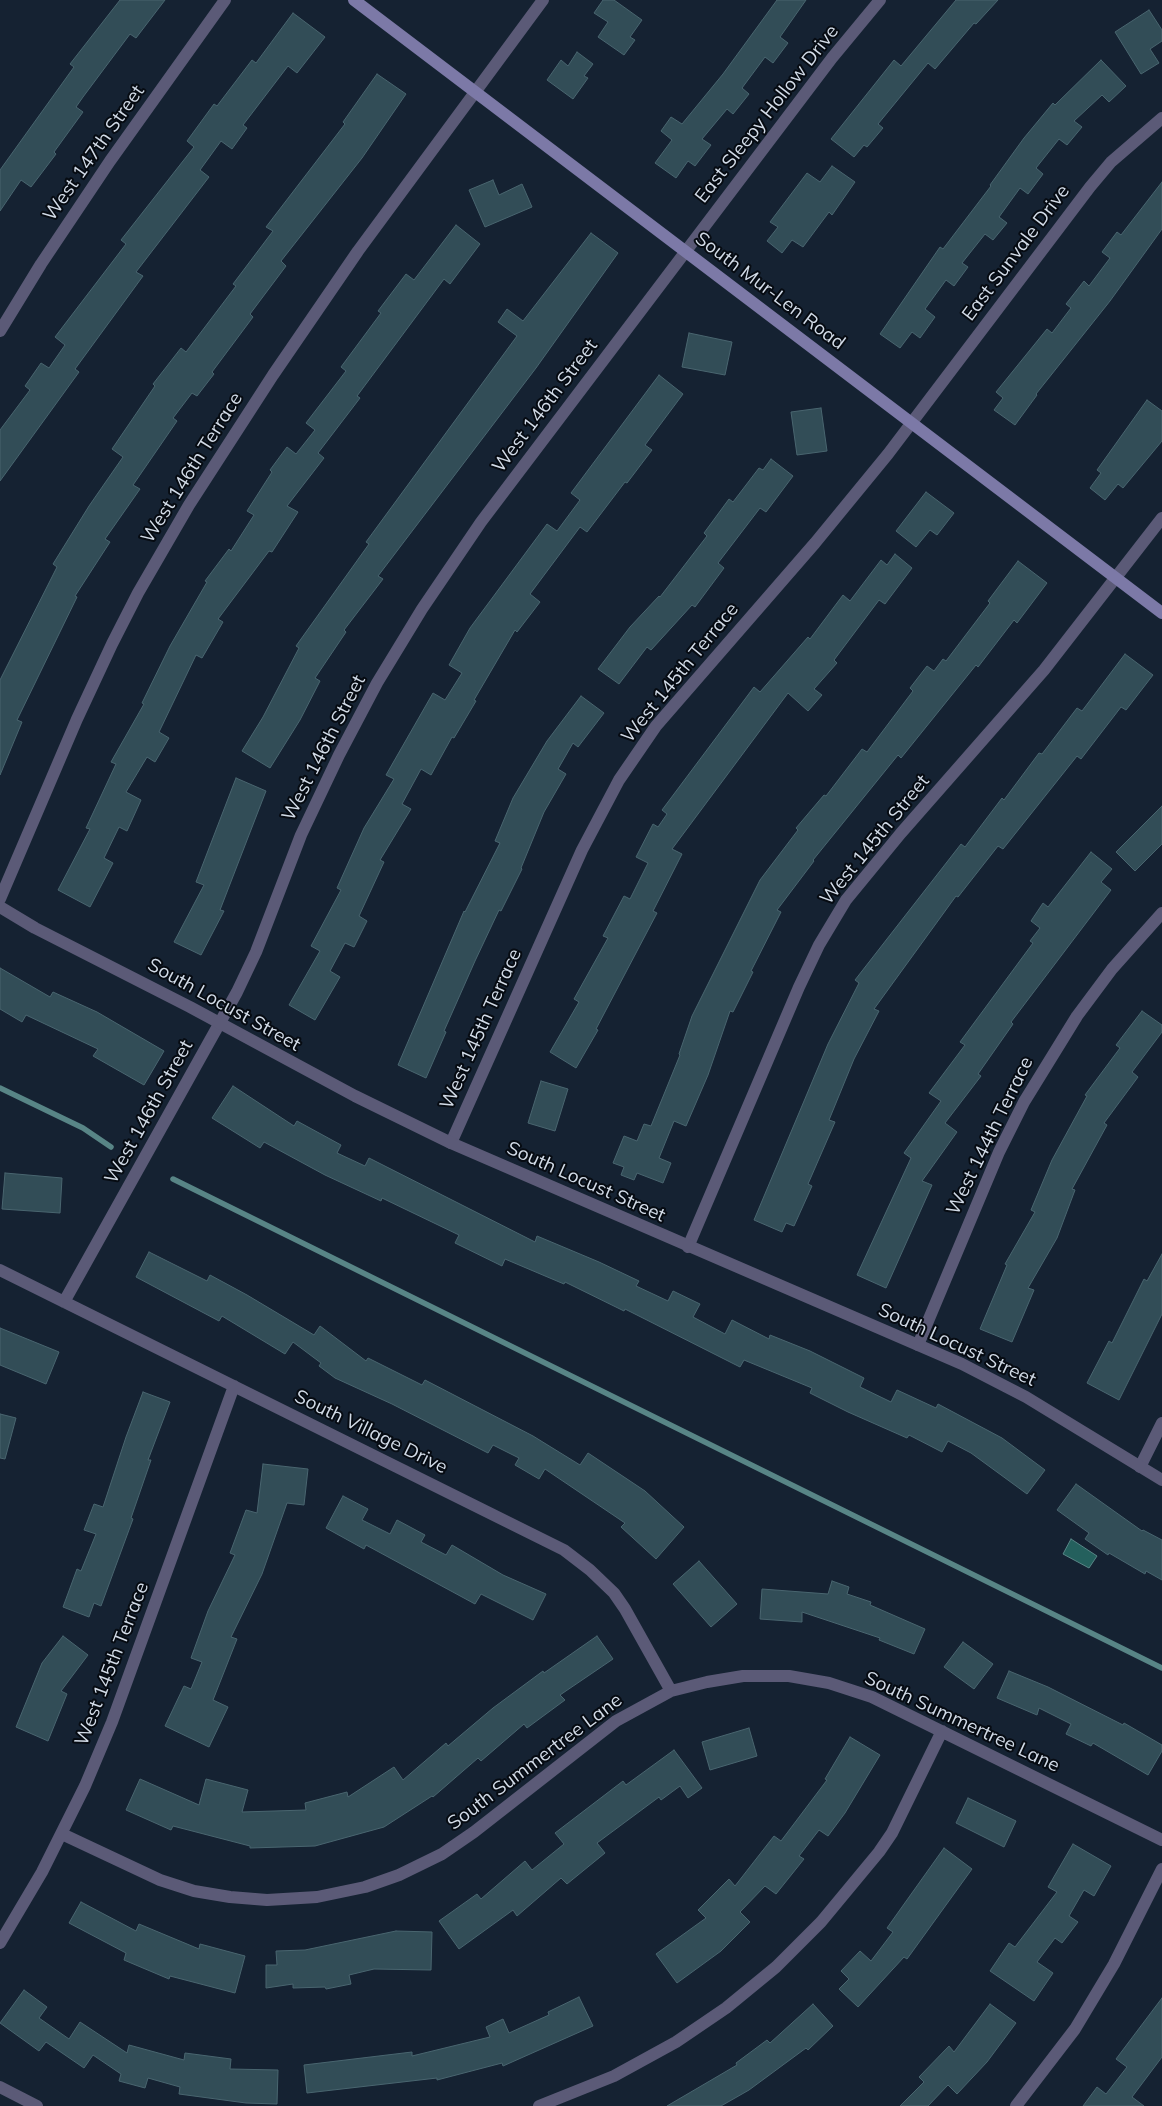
<!DOCTYPE html>
<style>
body{margin:0}
canvas{display:block;background:#152232}
</style>
<canvas width="1162" height="2106"></canvas>
<script>
const ctx = document.querySelector('canvas').getContext('2d');
ctx.lineJoin = 'round';
function fill(path, color) { ctx.fillStyle = color; ctx.fill(path, 'evenodd'); }
const poly = rows => new Path2D(rows.map(r => 'M' + r).join(''));
function trace(path, color, width, dash) { ctx.strokeStyle = color; ctx.lineWidth = width; ctx.lineCap = dash ? 'butt' : 'round'; ctx.setLineDash(dash || []); ctx.stroke(path); }
function label(font, color, halo, rows, align = 'center') {
  ctx.font = font + ' Mulish,sans-serif'; ctx.lineWidth = 4; ctx.setLineDash([]); ctx.textBaseline = 'middle'; ctx.strokeStyle = halo; ctx.fillStyle = color; for (const [text, x, y, turn = 0] of rows) {
    ctx.save(); ctx.translate(x, y); ctx.rotate((+turn || 0) * Math.PI / 180); ctx.textAlign = isNaN(turn) ? turn : align; if (halo) ctx.strokeText(text, 0, 0); ctx.fillText(text, 0, 0); ctx.restore();
  }
}
const water = poly([
 [1071,1539,1097,1556,1089,1568,1063,1554,1071,1539]
]);
fill(water, '#24605d');
trace(water, '#588586', 1);
trace(poly([
 [0,1088,83,1128,111,1147],
 [173,1179,1162,1668]
]), '#588586', 5.5);
const building = poly([
 [120,0,165,0,136,38,130,34,83,97,76,107,83,112,54,152,56,154,31,187,21,180,0,211,0,170,74,67,70,64,120,0],
 [603,0,614,0,642,20,630,37,635,40,624,55,598,37,608,22,594,13,603,0],
 [777,0,806,0,780,37,788,43,773,63,765,57,742,88,749,94,733,114,727,109,702,139,711,145,695,166,688,161,676,178,655,163,672,140,661,131,671,117,682,124,723,74,777,0],
 [956,0,998,0,976,24,974,23,935,69,928,63,878,124,883,128,867,147,864,145,854,157,831,139,894,60,901,66,956,0],
 [1149,10,1162,30,1162,41,1150,49,1159,63,1141,74,1115,32,1149,10],
 [293,13,325,37,297,73,288,66,243,125,247,128,232,149,221,141,200,170,209,177,136,272,143,276,75,369,79,372,0,481,0,430,30,390,25,386,41,363,49,368,65,345,55,337,126,244,121,240,194,147,187,141,214,104,217,106,252,60,256,63,293,13],
 [577,52,593,64,584,76,588,78,573,99,547,80,561,60,568,66,577,52],
 [1101,60,1126,86,1109,102,1102,95,1074,121,1082,127,1067,145,1059,139,1036,168,1043,174,1028,194,1020,188,999,217,1007,223,993,240,985,234,962,263,968,267,954,286,946,280,925,309,935,317,920,338,912,332,900,348,880,334,940,247,943,249,991,186,990,185,1024,138,1053,103,1055,105,1101,60],
 [377,74,406,94,362,158,281,261,286,266,250,314,253,317,212,372,214,374,197,396,192,393,173,418,177,421,133,485,140,489,105,539,110,542,75,596,77,597,17,720,22,722,0,775,0,680,57,567,53,564,89,506,123,457,112,449,155,386,153,384,181,348,186,352,236,286,233,284,273,231,266,227,345,124,343,122,377,74],
 [832,166,855,182,832,215,829,212,803,247,792,240,782,253,767,241,778,227,770,222,807,173,820,182,832,166],
 [493,180,499,195,522,184,532,207,485,227,469,190,493,180],
 [1162,182,1162,229,1110,301,1036,394,1037,395,1015,425,994,410,1003,398,996,392,1047,329,1052,333,1071,308,1066,304,1084,281,1089,286,1110,258,1102,252,1117,232,1121,235,1162,182],
 [456,225,480,244,450,284,444,279,357,396,360,398,318,453,324,458,287,506,298,512,272,552,269,551,218,619,223,622,202,658,196,655,159,732,169,738,155,762,147,757,126,792,141,800,127,831,119,827,104,858,113,863,90,907,58,890,90,829,86,828,116,764,111,762,144,704,142,703,170,646,207,582,205,581,229,549,231,551,254,515,247,511,272,472,270,470,287,447,296,454,315,430,306,423,346,371,341,367,381,313,378,311,406,274,414,280,456,225],
 [591,233,618,253,536,368,378,576,383,579,344,630,346,632,315,678,320,681,300,720,270,768,242,751,263,717,299,648,296,646,369,544,366,542,517,336,498,322,507,309,523,321,591,233],
 [689,333,732,342,725,375,682,367,689,333],
 [659,375,683,394,645,445,652,450,627,483,625,482,587,532,580,527,530,594,540,602,517,632,515,630,474,700,476,701,454,738,452,737,431,775,421,769,402,804,411,809,380,860,384,862,359,916,367,921,354,947,345,943,330,971,340,977,315,1020,289,1005,320,951,311,946,341,890,337,888,364,828,394,779,386,775,433,693,445,700,462,673,449,665,470,628,547,524,557,531,580,500,571,493,659,375],
 [1147,400,1162,411,1162,441,1123,488,1118,484,1105,500,1090,488,1101,473,1097,470,1147,400],
 [821,408,827,451,797,455,791,412,821,408],
 [771,459,793,476,766,512,760,508,718,563,724,568,695,607,692,605,651,650,647,647,619,684,598,669,630,627,659,596,660,597,707,536,704,533,729,499,733,502,759,468,763,470,771,459],
 [926,492,954,513,937,535,930,530,916,547,896,531,926,492],
 [895,554,912,568,885,604,879,600,834,660,837,663,814,689,822,695,808,711,788,693,672,849,682,854,653,911,657,913,596,1029,598,1030,576,1068,550,1052,579,1002,574,999,608,938,603,936,624,896,630,899,648,863,636,857,653,824,658,827,667,814,662,810,754,687,760,692,808,637,810,639,843,595,850,601,881,560,887,565,895,554],
 [1018,561,1047,583,1017,623,1014,620,978,667,976,665,901,758,898,755,813,860,814,861,777,910,781,912,751,971,753,972,733,1012,730,1011,708,1075,686,1126,674,1121,659,1158,671,1163,663,1183,637,1173,634,1180,621,1175,624,1167,613,1163,624,1136,637,1141,644,1124,651,1126,680,1055,679,1054,692,1016,760,880,798,830,796,828,824,795,826,796,862,749,867,752,913,691,910,688,927,666,934,671,943,659,946,661,990,603,988,601,1018,561],
 [1125,654,1153,675,1126,710,1121,707,1081,759,1077,756,1003,849,998,846,958,897,956,896,874,1009,879,1011,854,1059,829,1120,835,1122,808,1184,812,1186,794,1226,786,1223,782,1232,754,1220,828,1044,859,983,855,980,961,844,965,847,1002,798,1004,800,1039,753,1042,754,1077,708,1082,711,1125,654],
 [581,696,604,713,578,747,573,743,558,769,566,774,544,812,521,868,522,869,501,911,499,910,475,961,444,1031,446,1032,426,1078,398,1065,464,911,465,912,500,843,495,841,513,798,547,741,581,696],
 [236,778,266,791,220,910,224,911,201,955,174,942,204,885,196,882,236,778],
 [1162,806,1162,844,1135,871,1116,852,1162,806],
 [1091,852,1112,869,1101,882,1111,890,1011,1022,1013,1024,978,1074,981,1076,945,1123,957,1132,922,1181,932,1185,886,1288,857,1275,911,1158,904,1153,941,1101,929,1093,965,1045,960,1042,1033,943,1030,941,1040,928,1031,921,1043,903,1048,907,1091,852],
 [0,968,50,997,53,992,97,1012,164,1051,144,1085,93,1056,98,1049,26,1015,22,1022,0,1009,0,968],
 [1142,1011,1162,1025,1162,1032,1132,1072,1138,1077,1104,1123,1107,1125,1072,1189,1075,1190,1057,1238,1028,1288,1034,1290,1012,1342,980,1329,1007,1265,1005,1264,1035,1212,1031,1210,1052,1160,1087,1096,1085,1095,1120,1048,1116,1045,1142,1011],
 [541,1081,568,1089,555,1131,528,1123,541,1081],
 [233,1086,294,1126,297,1121,341,1145,337,1153,365,1166,369,1158,535,1242,537,1236,599,1262,639,1281,636,1286,668,1301,673,1291,700,1304,693,1317,725,1334,732,1320,769,1339,770,1335,810,1351,864,1378,860,1387,891,1402,897,1390,936,1408,938,1404,1002,1438,1045,1470,1027,1494,971,1453,948,1441,942,1452,909,1435,907,1438,848,1412,810,1393,812,1388,744,1360,740,1367,625,1309,624,1311,565,1282,564,1284,505,1259,502,1266,455,1243,459,1235,382,1198,381,1201,325,1175,264,1142,260,1148,212,1118,233,1086],
 [5,1173,62,1178,60,1213,2,1209,5,1173],
 [149,1252,207,1281,210,1275,247,1295,314,1335,320,1326,366,1361,368,1358,422,1385,425,1380,533,1436,580,1465,588,1453,645,1491,684,1527,656,1559,621,1527,625,1523,545,1469,539,1479,515,1465,519,1458,493,1445,488,1453,392,1404,335,1378,319,1366,321,1363,293,1342,285,1354,222,1316,219,1321,136,1277,149,1252],
 [1162,1254,1162,1314,1119,1400,1087,1383,1109,1341,1112,1343,1144,1279,1147,1281,1162,1254],
 [0,1328,59,1352,46,1384,0,1365,0,1328],
 [143,1392,170,1402,148,1460,151,1460,131,1518,133,1519,101,1606,94,1603,89,1617,63,1607,77,1569,81,1571,96,1534,84,1530,94,1504,103,1507,126,1437,143,1392],
 [0,1414,16,1418,5,1459,0,1458,0,1414],
 [263,1464,308,1469,304,1505,287,1503,262,1574,231,1637,237,1639,213,1700,228,1707,209,1747,165,1726,184,1686,191,1689,202,1662,191,1658,208,1611,235,1555,230,1553,246,1510,257,1513,263,1464],
 [1076,1484,1142,1531,1143,1530,1162,1540,1162,1580,1146,1571,1145,1574,1109,1553,1108,1555,1085,1539,1089,1533,1057,1510,1076,1484],
 [343,1496,368,1509,362,1520,390,1534,397,1520,425,1535,421,1542,446,1555,452,1545,503,1575,546,1594,533,1620,481,1594,475,1604,366,1545,364,1549,326,1528,343,1496],
 [699,1561,737,1604,711,1627,673,1584,699,1561],
 [832,1581,849,1587,847,1594,871,1602,870,1605,925,1629,914,1654,879,1640,880,1638,802,1612,802,1622,760,1619,762,1589,828,1594,832,1581],
 [63,1636,88,1655,61,1691,67,1694,48,1741,16,1727,42,1663,63,1636],
 [597,1636,613,1659,560,1695,565,1700,527,1728,524,1724,481,1761,478,1758,433,1797,432,1796,384,1827,315,1846,250,1848,250,1846,173,1826,171,1830,126,1810,140,1779,199,1805,206,1779,248,1790,242,1812,306,1810,305,1803,347,1792,348,1797,394,1767,403,1780,446,1743,448,1746,493,1708,543,1671,544,1673,597,1636],
 [963,1642,993,1664,974,1689,944,1667,963,1642],
 [1009,1671,1048,1687,1123,1725,1124,1723,1162,1745,1162,1751,1148,1775,1093,1743,1091,1746,1066,1734,1071,1724,1039,1708,1037,1715,997,1698,1009,1671],
 [749,1728,757,1756,710,1770,702,1742,749,1728],
 [850,1737,880,1755,845,1813,828,1836,819,1830,799,1856,804,1859,776,1894,765,1886,740,1912,750,1922,721,1951,677,1983,656,1954,706,1918,698,1910,729,1879,735,1886,774,1836,781,1841,827,1780,825,1779,850,1737],
 [674,1750,702,1788,688,1798,680,1786,661,1800,659,1797,597,1843,605,1853,567,1884,561,1878,517,1916,513,1910,459,1949,439,1921,477,1894,481,1899,525,1861,532,1870,564,1844,555,1833,623,1781,626,1785,674,1750],
 [968,1798,1016,1821,1004,1847,956,1823,968,1798],
 [1073,1844,1111,1866,1094,1896,1084,1890,1069,1916,1078,1922,1062,1943,1055,1938,1037,1962,1053,1973,1034,2001,990,1971,1009,1943,1015,1947,1057,1892,1048,1887,1073,1844],
 [944,1848,972,1869,907,1959,904,1957,858,2007,839,1989,849,1979,841,1971,860,1951,871,1961,893,1932,887,1928,944,1848],
 [81,1902,136,1931,139,1924,199,1949,200,1944,245,1956,235,1993,170,1976,169,1979,124,1960,126,1953,69,1923,81,1902],
 [396,1931,432,1932,431,1970,374,1969,349,1975,351,1984,326,1989,325,1987,293,1988,293,1984,266,1988,266,1965,277,1965,276,1951,305,1950,396,1931],
 [24,1990,47,2007,39,2018,69,2039,80,2022,127,2053,129,2045,184,2060,185,2053,231,2059,230,2069,278,2070,277,2104,246,2103,179,2094,180,2087,148,2078,145,2088,119,2081,121,2074,93,2055,84,2068,46,2042,39,2051,0,2023,24,1990],
 [579,1997,593,2026,503,2066,502,2063,437,2080,437,2078,307,2093,304,2065,412,2052,412,2056,490,2037,486,2027,503,2019,509,2033,549,2015,548,2012,579,1997],
 [1162,1998,1162,2057,1132,2097,1144,2106,1083,2106,1097,2087,1106,2094,1127,2067,1116,2059,1162,1998],
 [813,2004,833,2026,808,2050,806,2048,749,2090,721,2106,667,2106,737,2065,736,2063,767,2040,770,2043,813,2004],
 [990,2004,1016,2023,987,2062,957,2094,948,2085,928,2106,900,2106,924,2082,919,2077,949,2046,954,2052,990,2004]
]);
fill(building, '#324d57');
trace(building, '#49656f', 1);
trace(poly([
 [0,331,41,264,110,161,225,0],
 [0,899,77,719,112,644,138,593,189,505,273,375,358,251,543,0],
 [451,1143,582,850,619,780,656,726,815,543,888,454,1090,187,1111,162,1162,118],
 [688,1247,799,987,819,945,846,900,901,833,1044,670,1162,518],
 [0,1270,564,1550,590,1570,614,1593,625,1609,671,1691],
 [64,1302,237,992,256,952,301,835,339,755,377,683,422,609,481,522,832,58,880,0],
 [918,1345,999,1152,1024,1102,1077,1016,1112,969,1162,913],
 [1140,1467,1162,1423],
 [62,1834,160,1880,194,1891,230,1897,267,1900,317,1897,365,1887,399,1875,442,1854,474,1832,616,1721,671,1691,707,1682,743,1676,789,1676,829,1683,872,1697,1162,1840],
 [0,1943,42,1872,85,1786,112,1722,234,1386],
 [0,2087,37,2106],
 [539,2106,614,2076,676,2042,726,2008,776,1967,821,1922,879,1852,892,1833,942,1731],
 [1016,2106,1075,2029,1114,1964,1162,1869]
]), '#5b5a77', 12);
trace(poly([
 [0,907,35,928,190,1007,355,1096,451,1143,962,1364,1026,1397,1162,1480]
]), '#5b5a77', 12);
trace(poly([
 [354,0,1162,613]
]), '#7c79a7', 12);
label('19px', '#d2dbe7', '#060b12', [
 ["East Sleepy Hollow Drive",767,114,-52],
 ["West 147th Street",94,153,-55],
 ["East Sunvale Drive",1016,253,-53],
 ["South Mur-Len Road",770,291,37],
 ["West 146th Street",545,406,-53],
 ["West 146th Terrace",192,468,-58],
 ["West 145th Terrace",680,673,-51],
 ["West 146th Street",324,748,-63],
 ["West 145th Street",875,840,-51],
 ["South Locust Street",224,1005,29],
 ["West 145th Terrace",481,1029,-66],
 ["West 146th Street",149,1112,-61],
 ["West 144th Terrace",990,1136,-64],
 ["South Locust Street",586,1182,24],
 ["South Locust Street",957,1345,25],
 ["South Village Drive",371,1432,26],
 ["West 145th Terrace",112,1664,-69],
 ["South Summertree Lane",962,1722,25],
 ["South Summertree Lane",535,1762,-37]
]);
</script>
